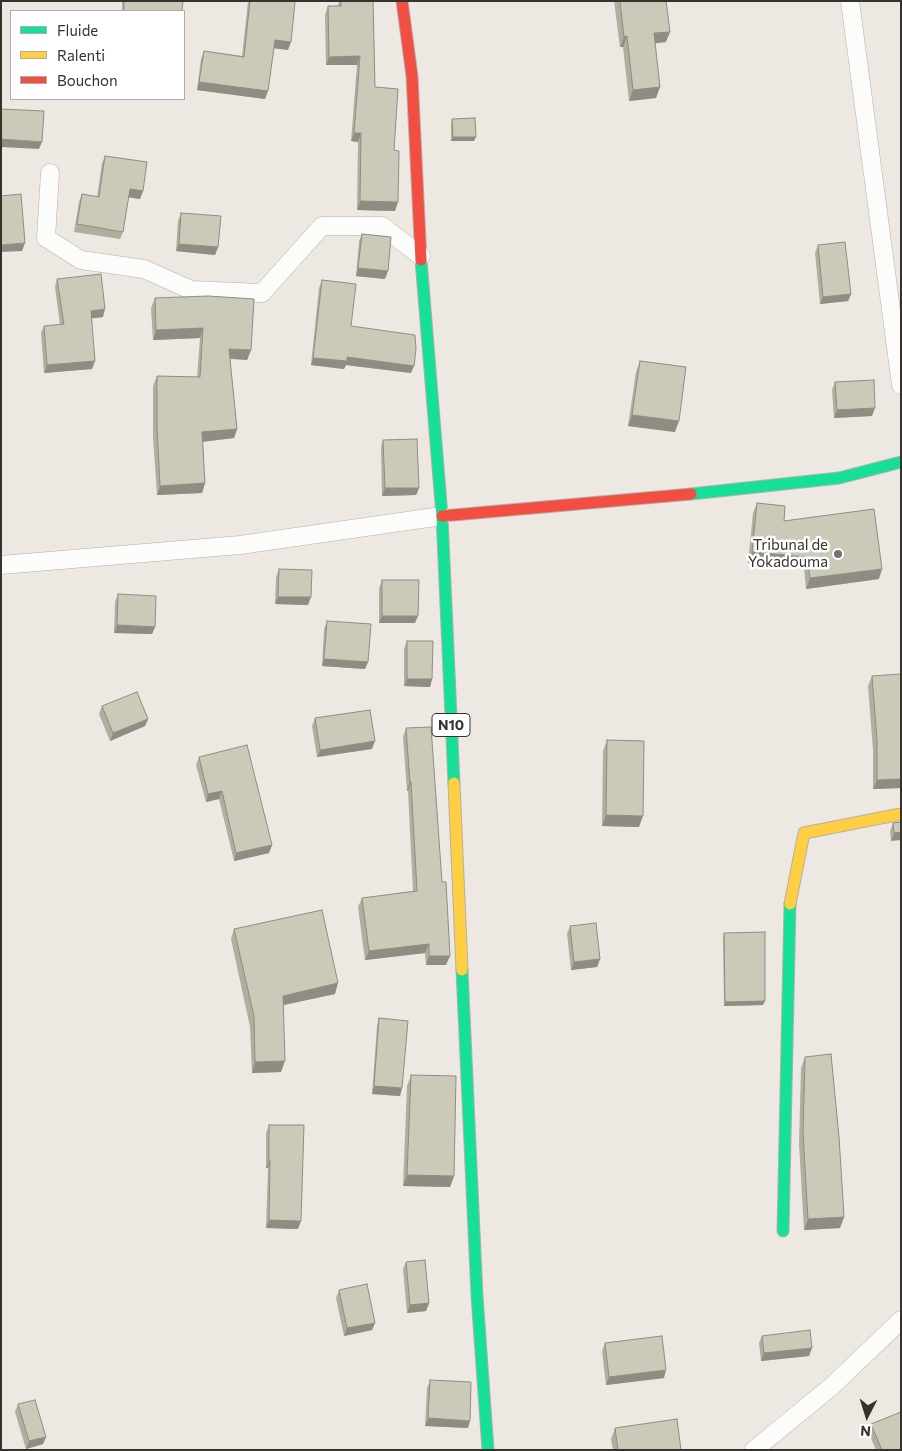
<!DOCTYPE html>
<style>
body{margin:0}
#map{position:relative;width:902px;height:1451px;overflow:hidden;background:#ede8e2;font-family:Commissioner,sans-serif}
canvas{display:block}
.frame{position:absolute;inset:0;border:2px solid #36332f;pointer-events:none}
.legend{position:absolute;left:10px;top:10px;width:175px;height:90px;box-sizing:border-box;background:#fff;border:1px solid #afadac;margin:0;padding:6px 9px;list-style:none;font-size:15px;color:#36332f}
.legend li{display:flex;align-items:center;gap:10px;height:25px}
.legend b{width:25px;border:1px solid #afadac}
.north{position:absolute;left:842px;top:1391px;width:50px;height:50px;-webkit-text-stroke:4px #fff;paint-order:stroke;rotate:185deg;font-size:14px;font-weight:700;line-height:20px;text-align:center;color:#36332f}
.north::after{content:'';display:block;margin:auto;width:18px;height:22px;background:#36332f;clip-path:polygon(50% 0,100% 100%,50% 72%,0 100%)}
</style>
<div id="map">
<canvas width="902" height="1451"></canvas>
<div class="frame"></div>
<ul class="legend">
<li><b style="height:6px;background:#16e098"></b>Fluide</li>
<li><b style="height:6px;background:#ffcf43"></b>Ralenti</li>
<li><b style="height:6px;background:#f24e42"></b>Bouchon</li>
</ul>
<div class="north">N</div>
</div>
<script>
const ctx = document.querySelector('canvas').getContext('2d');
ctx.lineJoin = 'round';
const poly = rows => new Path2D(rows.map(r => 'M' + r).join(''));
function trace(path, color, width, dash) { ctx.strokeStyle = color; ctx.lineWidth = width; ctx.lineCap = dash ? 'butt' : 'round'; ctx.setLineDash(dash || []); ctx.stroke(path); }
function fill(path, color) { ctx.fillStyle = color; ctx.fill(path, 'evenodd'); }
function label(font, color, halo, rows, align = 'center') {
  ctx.font = font + ' Commissioner,sans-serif'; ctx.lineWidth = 5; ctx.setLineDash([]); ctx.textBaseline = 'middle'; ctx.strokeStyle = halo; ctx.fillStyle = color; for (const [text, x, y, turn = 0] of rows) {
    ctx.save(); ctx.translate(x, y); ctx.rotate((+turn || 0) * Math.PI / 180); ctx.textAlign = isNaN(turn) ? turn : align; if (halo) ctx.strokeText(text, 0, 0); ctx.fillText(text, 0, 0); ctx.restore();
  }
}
const street = poly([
 [850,1,901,385],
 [50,173,46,238,81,260,144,269,191,290,262,293,322,226,382,226,421,256],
 [1,565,240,545,442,516],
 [754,1450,832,1386,901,1320]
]);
const fast = poly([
 [421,260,442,516,454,783],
 [691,494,839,478,901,462],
 [462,970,477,1296,488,1450],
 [783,1231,790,904]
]);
const slow = poly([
 [454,783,462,970],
 [790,904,804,833,901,814]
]);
const jam = poly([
 [402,1,412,76,421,260],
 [442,516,691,494]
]);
trace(street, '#b3b0ac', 19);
trace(fast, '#b3b0ac', 13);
trace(slow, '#b3b0ac', 13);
trace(jam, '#b3b0ac', 13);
trace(street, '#fcfcfb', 18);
trace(fast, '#16e098', 11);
trace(slow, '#ffcf43', 11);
trace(jam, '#f24e42', 11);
fill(poly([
 [122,1,183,1,182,11,122,11],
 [248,1,293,1,288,50,274,48,265,99,197,90,201,59,204,51,242,56],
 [339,1,373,1,375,87,394,150,395,211,357,210,358,142,351,141,357,65,326,65,325,15,328,6,338,6],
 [614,1,666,1,666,42,655,43,660,87,656,98,629,101,623,47,620,47],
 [452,119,474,141,451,141,451,122],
 [105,156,143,191,140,199,128,197,123,232,120,239,74,232,79,202,82,194,97,197,102,163],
 [181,213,218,247,215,255,176,251,178,221],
 [362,234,385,279,356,276,359,241],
 [818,245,851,294,848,301,820,304,815,253],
 [57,279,103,317,92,318,92,369,44,373,41,333,44,326,60,325,55,287],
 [322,280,351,326,411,373,346,365,344,369,311,365,319,288],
 [155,298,251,350,247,360,230,359,237,429,234,438,203,442,205,483,202,493,157,495,153,437,153,386,157,376,197,377,200,338,153,340,151,308],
 [640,361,675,432,628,426,636,372],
 [835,382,872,416,834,418,832,390],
 [383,440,419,488,416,495,382,496,381,447],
 [757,503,784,521,879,579,806,589,804,567,748,563,753,513],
 [279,569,308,605,275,604,276,577],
 [382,580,415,623,379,623,379,588],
 [118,594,155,627,152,634,114,633,115,602],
 [327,621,368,662,365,669,322,666,324,629],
 [407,641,432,679,430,687,404,686,404,649],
 [872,676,901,788,873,789,873,750,868,686],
 [102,706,148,719,145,726,110,741,99,714],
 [315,718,372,749,317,757,312,726],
 [406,728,446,965,426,965,425,953,365,960,358,907,362,898,413,891,408,791,407,791,403,737],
 [607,740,639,827,602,826,603,751],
 [199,757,272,845,269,853,234,861,219,799,206,802,196,765],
 [901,822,891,841,890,831,893,823],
 [570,926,600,959,597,967,571,970,567,934],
 [234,929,335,994,283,1005,281,1072,252,1073,250,1027,231,939],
 [724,933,763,1005,724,1006,723,937],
 [379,1018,402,1088,400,1096,372,1094,377,1026],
 [805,1057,844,1217,840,1228,804,1230,799,1144,801,1068],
 [411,1075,454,1176,450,1187,403,1186,407,1086],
 [269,1125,298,1229,266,1228,268,1168,266,1168,266,1133],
 [406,1262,429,1303,426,1311,407,1313,403,1269],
 [339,1290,375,1323,372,1330,344,1336,336,1298],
 [762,1336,809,1356,761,1361,759,1343],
 [605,1343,664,1378,606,1385,602,1351],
 [430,1380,468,1428,425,1426,427,1388],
 [18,1404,46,1437,43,1444,26,1449,15,1412],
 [871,1424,901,1450,876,1450,868,1431],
 [615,1428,681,1450,613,1450,611,1439]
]), '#afae9f');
fill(poly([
 [670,32,666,42,650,44,654,33],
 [627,36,623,47,620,47,624,37],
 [275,40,291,42,288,50,272,48],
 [360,56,357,65,326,65,329,57],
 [199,82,268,91,265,99,197,90],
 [660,87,656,98,629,101,633,90],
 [354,133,361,133,358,142,351,141],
 [453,137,476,137,474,141,451,141],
 [1,139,42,142,39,149,1,147],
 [130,189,143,191,140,199,127,197],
 [360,201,398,202,395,211,357,210],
 [25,243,22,251,1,252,1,245],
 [179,244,218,247,215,255,176,251],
 [358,268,388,271,385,279,356,276],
 [851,294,848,301,820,304,823,297],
 [105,309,103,317,88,319,91,311],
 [203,328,200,338,153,340,156,330],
 [229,349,251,350,247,360,225,358],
 [347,357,414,366,411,373,346,365,344,369,311,365,313,358],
 [95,361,92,369,44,373,47,365],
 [875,408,872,416,834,418,837,410],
 [632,415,679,421,675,432,628,426],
 [237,429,234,438,199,442,202,432],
 [205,483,202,493,157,495,160,486],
 [385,488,419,488,416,495,382,496],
 [752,552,807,557,804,567,748,563],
 [882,569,879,579,806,589,810,578],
 [278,597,311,597,308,605,275,604],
 [382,616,418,616,415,623,379,623],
 [117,625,155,627,152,634,114,633],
 [324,659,368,662,365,669,322,666],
 [407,679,432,679,430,687,404,686],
 [148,719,145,726,110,741,113,733],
 [375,741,372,749,317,757,320,750],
 [901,779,901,788,873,789,877,780],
 [410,782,411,782,408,791,407,791],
 [222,791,219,799,206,802,208,794],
 [606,815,643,816,639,827,602,826],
 [901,832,901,840,891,841,894,833],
 [272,845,269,853,234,861,236,853],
 [429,944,425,953,365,960,369,951],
 [429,956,450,956,446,965,426,965],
 [600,959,597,967,571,970,574,962],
 [338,983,335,994,279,1006,283,996],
 [765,1001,763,1005,724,1006,725,1002],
 [285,1061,281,1072,252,1073,255,1062],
 [374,1086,402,1088,400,1096,372,1094],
 [269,1161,270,1161,268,1168,266,1168],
 [407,1175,454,1176,450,1187,403,1186],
 [844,1217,840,1228,804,1230,808,1219],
 [269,1220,301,1221,298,1229,266,1228],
 [429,1303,426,1311,407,1313,410,1305],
 [375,1323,372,1330,344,1336,347,1328],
 [812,1348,809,1356,761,1361,764,1353],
 [666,1370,664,1378,606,1385,609,1377],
 [428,1418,470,1421,468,1428,425,1426],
 [46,1437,43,1444,26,1449,29,1441]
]), '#8e8d82');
const building = poly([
 [124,1,183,1,182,11,124,11,124,1],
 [250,1,293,1,295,2,291,42,275,40,268,91,199,82,204,51,244,57,250,1],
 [341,1,373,1,375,87,398,89,394,150,399,151,398,202,360,201,361,133,354,133,360,56,329,57,328,6,341,6,341,1],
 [620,1,666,1,670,32,654,33,660,87,633,90,627,36,624,37,620,1],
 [1,109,44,111,42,142,1,139,1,109],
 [475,118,476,137,453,137,452,119,475,118],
 [105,156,147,162,143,191,130,189,123,232,77,224,82,194,99,197,105,156],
 [21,194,25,243,1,245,1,196,21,194],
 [181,213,221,216,218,247,179,244,181,213],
 [362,234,391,237,388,271,358,268,362,234],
 [845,242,851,294,823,297,818,245,845,242],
 [101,274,105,309,91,311,95,361,47,365,44,326,64,324,57,279,101,274],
 [322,280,356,284,351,326,415,335,416,349,414,366,347,357,347,361,313,358,322,280],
 [208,296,254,299,251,350,229,349,237,429,202,432,205,483,160,486,157,427,157,376,200,377,203,328,156,330,155,298,208,296],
 [640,361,686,367,679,421,632,415,640,361],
 [874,380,875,408,837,410,835,382,874,380],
 [417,439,419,488,385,488,383,440,417,439],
 [757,503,785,506,784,521,874,509,882,569,810,578,807,557,752,552,757,503],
 [279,569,312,570,311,597,278,597,279,569],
 [382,580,419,580,418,616,382,616,382,580],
 [118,594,156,596,155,627,117,625,118,594],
 [327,621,371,624,368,662,324,659,327,621],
 [407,641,433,641,432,679,407,679,407,641],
 [901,674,901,779,877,780,877,740,872,676,901,674],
 [137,692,148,719,113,733,102,706,137,692],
 [370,710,375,741,320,750,315,718,370,710],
 [431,727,442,882,446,882,450,956,429,956,429,944,369,951,362,898,417,891,411,782,410,782,406,728,431,727],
 [607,740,644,741,643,816,606,815,607,740],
 [247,745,272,845,236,853,222,791,208,794,199,757,247,745],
 [901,822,901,832,894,833,893,823,901,822],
 [322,910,338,983,283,996,285,1061,255,1062,254,1016,234,929,322,910],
 [596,923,600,959,574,962,570,926,596,923],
 [765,932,765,1001,725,1002,724,933,765,932],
 [379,1018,408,1021,402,1088,374,1086,379,1018],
 [831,1054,839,1137,844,1217,808,1219,803,1133,805,1057,831,1054],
 [411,1075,456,1076,454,1176,407,1175,411,1075],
 [269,1125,304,1125,301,1221,269,1220,270,1161,269,1161,269,1125],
 [425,1260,429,1303,410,1305,406,1262,425,1260],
 [367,1284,375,1323,347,1328,339,1290,367,1284],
 [810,1330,812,1348,764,1353,762,1336,810,1330],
 [662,1336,666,1370,609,1377,605,1343,662,1336],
 [430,1380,471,1382,470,1421,428,1418,430,1380],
 [35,1400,46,1437,29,1441,18,1404,35,1400],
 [901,1412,901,1450,882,1450,871,1424,901,1412],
 [677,1419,681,1450,618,1450,615,1428,677,1419]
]);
fill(building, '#cbcab9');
trace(building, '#8e8d82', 1);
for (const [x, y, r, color] of [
 [838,554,5,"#76726e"]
]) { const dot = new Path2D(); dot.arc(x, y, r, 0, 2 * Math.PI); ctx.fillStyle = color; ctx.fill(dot); trace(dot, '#fff', 2); }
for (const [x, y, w] of [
 [451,725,38]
]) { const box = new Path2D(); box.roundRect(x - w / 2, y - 11.5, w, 23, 4); ctx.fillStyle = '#fff'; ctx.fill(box); trace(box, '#36332f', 1); }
label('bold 14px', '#36332f', null, [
 ["N10",451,725]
]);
label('15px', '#36332f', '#fff', [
 ["Tribunal de",828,545],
 ["Yokadouma",828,562]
], 'right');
</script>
